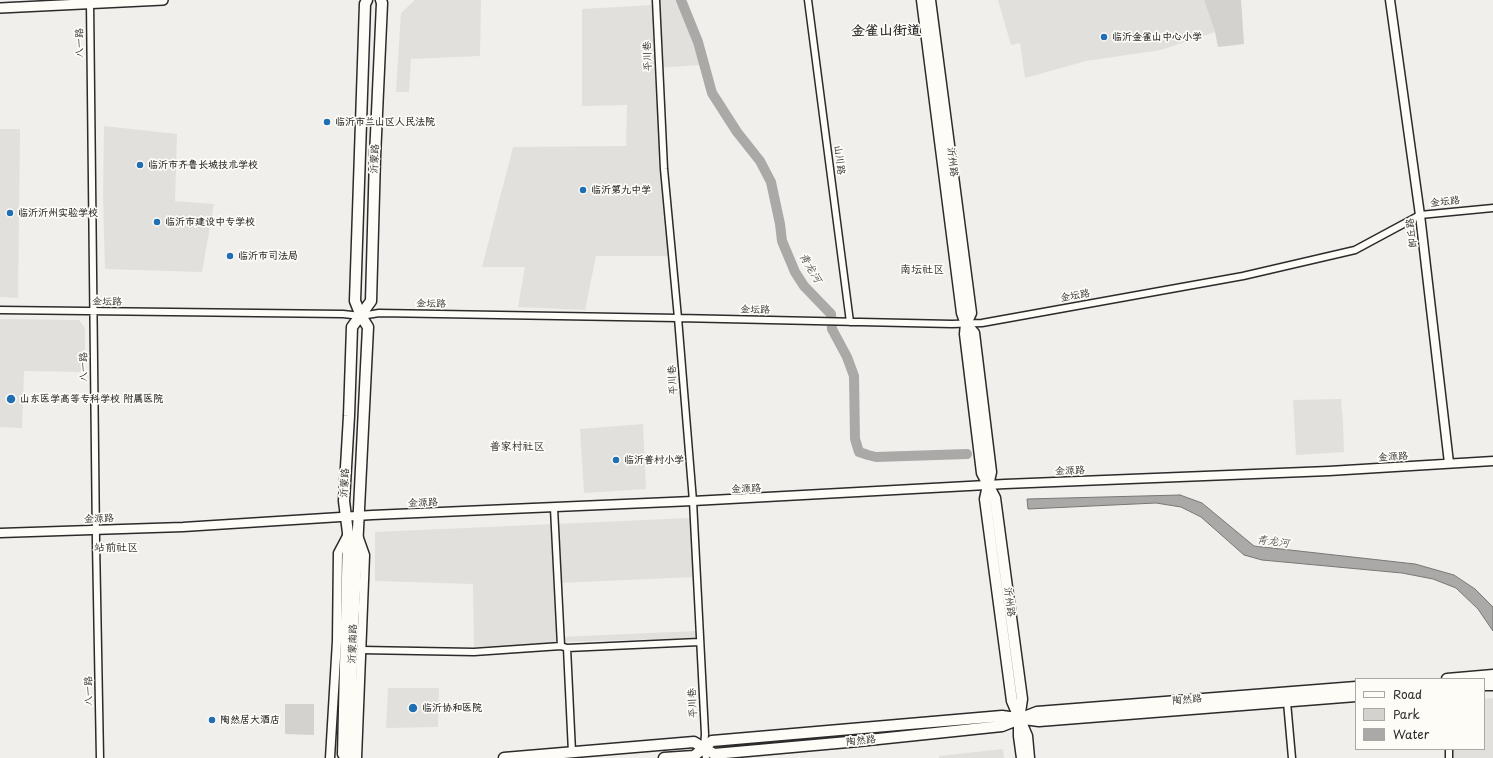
<!DOCTYPE html>
<meta charset="utf-8">
<style>
body{margin:0}
#map{position:relative;width:1493px;height:758px;overflow:hidden;background:#f0efeb;font-family:"Playpen Sans",sans-serif}
canvas{display:block}
.legend{position:absolute;left:1355px;top:678px;width:130px;height:72px;box-sizing:border-box;background:#fdfcf7;border:1px solid #a9a8a5;margin:0;padding:5px 7px;list-style:none;font-size:12px;color:#2b2b2b}
.legend li{display:flex;align-items:center;gap:8px;height:20px}
.legend b{width:20px;border:1px solid #a9a8a5}
</style>
<div id="map">
<canvas width="1493" height="758"></canvas>
<ul class="legend">
<li><b style="height:5px;background:#fdfcf7"></b>Road</li>
<li><b style="height:11px;background:#d3d2cf"></b>Park</li>
<li><b style="height:11px;background:#aaa9a7"></b>Water</li>
</ul>
</div>
<script>
const ctx = document.querySelector('canvas').getContext('2d');
ctx.lineJoin = 'round';
function fill(path, color) { ctx.fillStyle = color; ctx.fill(path, 'evenodd'); }
const poly = rows => new Path2D(rows.map(r => 'M' + r).join(''));
function trace(path, color, width, dash) { ctx.strokeStyle = color; ctx.lineWidth = width; ctx.lineCap = dash ? 'butt' : 'round'; ctx.setLineDash(dash || []); ctx.stroke(path); }
function label(font, color, halo, rows, align = 'center') {
  ctx.font = font + ' "Playpen Sans","LXGW WenKai TC",sans-serif'; ctx.lineWidth = 3.5; ctx.setLineDash([]); ctx.textBaseline = 'middle'; ctx.strokeStyle = halo; ctx.fillStyle = color; for (const [text, x, y, turn = 0] of rows) {
    ctx.save(); ctx.translate(x, y); ctx.rotate((+turn || 0) * Math.PI / 180); ctx.textAlign = isNaN(turn) ? turn : align; if (halo) ctx.strokeText(text, 0, 0); ctx.fillText(text, 0, 0); ctx.restore();
  }
}
fill(poly([
 [415,0,481,0,480,56,411,59,409,92,396,92,401,13],
 [659,0,676,0,687,25,700,65,655,68,668,256,596,256,585,310,518,307,525,267,482,267,513,147,626,146,627,105,582,106,582,9,653,5,656,58,662,58],
 [998,0,1204,0,1215,32,1161,50,1086,61,1025,78,1020,43,1011,45],
 [104,126,177,134,175,201,214,204,202,272,105,269,103,196],
 [0,129,20,129,18,298,0,297],
 [0,319,79,320,85,328,85,372,24,371,22,428,0,427],
 [1341,399,1343,423,1344,452,1296,455,1293,400],
 [643,424,646,489,584,493,580,429],
 [690,518,693,577,559,583,561,637,696,631,697,638,557,642,474,647,473,584,375,581,375,532],
 [388,688,439,688,438,727,386,728],
 [1493,698,1493,758,1452,758,1451,749,1484,749,1484,699],
 [1003,749,1004,758,939,758,939,756]
]), '#e1e0dc');
fill(poly([
 [1204,0,1241,0,1244,44,1218,47,1215,32],
 [285,704,314,704,314,735,285,734]
]), '#d3d2cf');
const water = poly([
 [1180,495,1202,503,1254,546,1415,564,1454,575,1475,589,1493,607,1493,631,1478,609,1456,588,1433,579,1402,573,1262,560,1244,555,1201,517,1181,507,1156,503,1028,509,1027,499,1180,495]
]);
fill(water, '#aaa9a7');
trace(water, '#777775', 1);
trace(poly([
 [681,0,698,42,712,93,737,132,760,161,771,182,780,224,782,241,795,272,804,286,831,314,832,329,847,357,854,376,855,439,859,452,868,455,876,457,967,454]
]), '#aaa9a7', 10);
const minor = poly([
 [656,0,664,169,678,318,693,501,705,734,704,748,706,758],
 [808,0,850,322],
 [90,2,96,542,100,758],
 [0,310,343,314,361,316,379,313,678,318,952,324,982,323,1243,276,1355,250,1420,215,1493,208],
 [554,508,561,646],
 [567,648,572,752],
 [361,650,474,652,561,646,567,648,699,642],
 [1287,702,1292,758],
 [1449,749,1449,758]
]);
const tertiary = poly([
 [1390,0,1420,215,1449,463],
 [0,533,183,527,372,515,693,501,1005,484,1329,471,1493,461],
 [330,758,337,641,338,553,347,536],
 [357,758,365,555,359,538]
]);
const secondary = poly([
 [0,8,163,0]
]);
const primary = poly([
 [922,0,962,313,966,324,974,333,991,472,985,499,1012,701,1027,736,1029,758],
 [930,0,971,313,966,324,965,334,982,473,995,498,1022,699,1019,719,1019,736,1022,758],
 [353,630,368,327,361,316,355,301,365,4,367,0],
 [1447,679,1493,675],
 [1484,685,1493,685],
 [343,754,348,533,344,501,349,416,352,327,371,301,375,157,382,3,381,0],
 [350,755,352,664],
 [504,758,694,742,714,754,859,741,1002,726,1037,712,1356,687],
 [664,758,694,756,712,741,1002,716,1039,721,1356,696]
]);
trace(minor, '#2b2b2b', 9);
trace(tertiary, '#2b2b2b', 11);
trace(secondary, '#2b2b2b', 12);
trace(primary, '#2b2b2b', 13);
trace(minor, '#fdfcf7', 6);
trace(tertiary, '#fdfcf7', 8);
trace(secondary, '#fdfcf7', 9);
trace(primary, '#fdfcf7', 10);
for (const [x, y, r, color] of [
 [1104,37,4,"#1f6fb2"],
 [327,122,4,"#1f6fb2"],
 [140,165,4,"#1f6fb2"],
 [583,190,4,"#1f6fb2"],
 [10,213,4,"#1f6fb2"],
 [157,222,4,"#1f6fb2"],
 [230,256,4,"#1f6fb2"],
 [11,399,5,"#1f6fb2"],
 [616,460,4,"#1f6fb2"],
 [413,708,5,"#1f6fb2"],
 [212,720,4,"#1f6fb2"]
]) { const dot = new Path2D(); dot.arc(x, y, r, 0, 2 * Math.PI); ctx.fillStyle = color; ctx.fill(dot); trace(dot, '#fdfcf7', 1.5); }
label('bold 10px', '#2b2b2b', '#fdfcf7', [
 ["临沂金雀山中心小学",1112,37],
 ["临沂市兰山区人民法院",335,122],
 ["临沂市齐鲁长城技术学校",148,165],
 ["临沂第九中学",591,190],
 ["临沂沂州实验学校",18,213],
 ["临沂市建设中专学校",165,222],
 ["临沂市司法局",238,256],
 ["山东医学高等专科学校 附属医院",20,399],
 ["临沂普村小学",624,460],
 ["临沂协和医院",422,708],
 ["陶然居大酒店",220,720]
], 'left');
label('10px', '#2b2b2b', '#fdfcf7', [
 ["八一路",80,43,-91],
 ["平川巷",648,56,-92],
 ["沂蒙路",375,159,-88],
 ["山川路",839,160,83],
 ["沂州路",952,162,83],
 ["金坛路",1445,202,-6],
 ["即丘路",1412,233,-97],
 ["金坛路",1075,296,-10],
 ["金坛路",107,302,1],
 ["金坛路",431,304,1],
 ["金坛路",755,310,1],
 ["八一路",84,367,-91],
 ["平川巷",673,380,-94],
 ["金源路",1393,457,-4],
 ["金源路",1070,471,-2],
 ["沂蒙路",345,483,-87],
 ["金源路",746,489,-3],
 ["金源路",423,503,-2],
 ["金源路",99,519,-2],
 ["沂州路",1009,602,82],
 ["沂蒙南路",353,644,-88],
 ["八一路",89,691,-91],
 ["陶然路",1187,700,-5],
 ["平川巷",693,703,-93],
 ["陶然路",861,741,-6]
]);
label('italic 11px', '#575756', '#fdfcf7', [
 ["青龙河",810,268,59],
 ["青龙河",1273,542,7]
]);
label('11px', '#2b2b2b', '#fdfcf7', [
 ["南坛社区",922,270],
 ["普家村社区",517,447],
 ["站前社区",116,548]
]);
label('bold 14px', '#2b2b2b', '#fdfcf7', [
 ["金雀山街道",886,31]
]);
</script>
